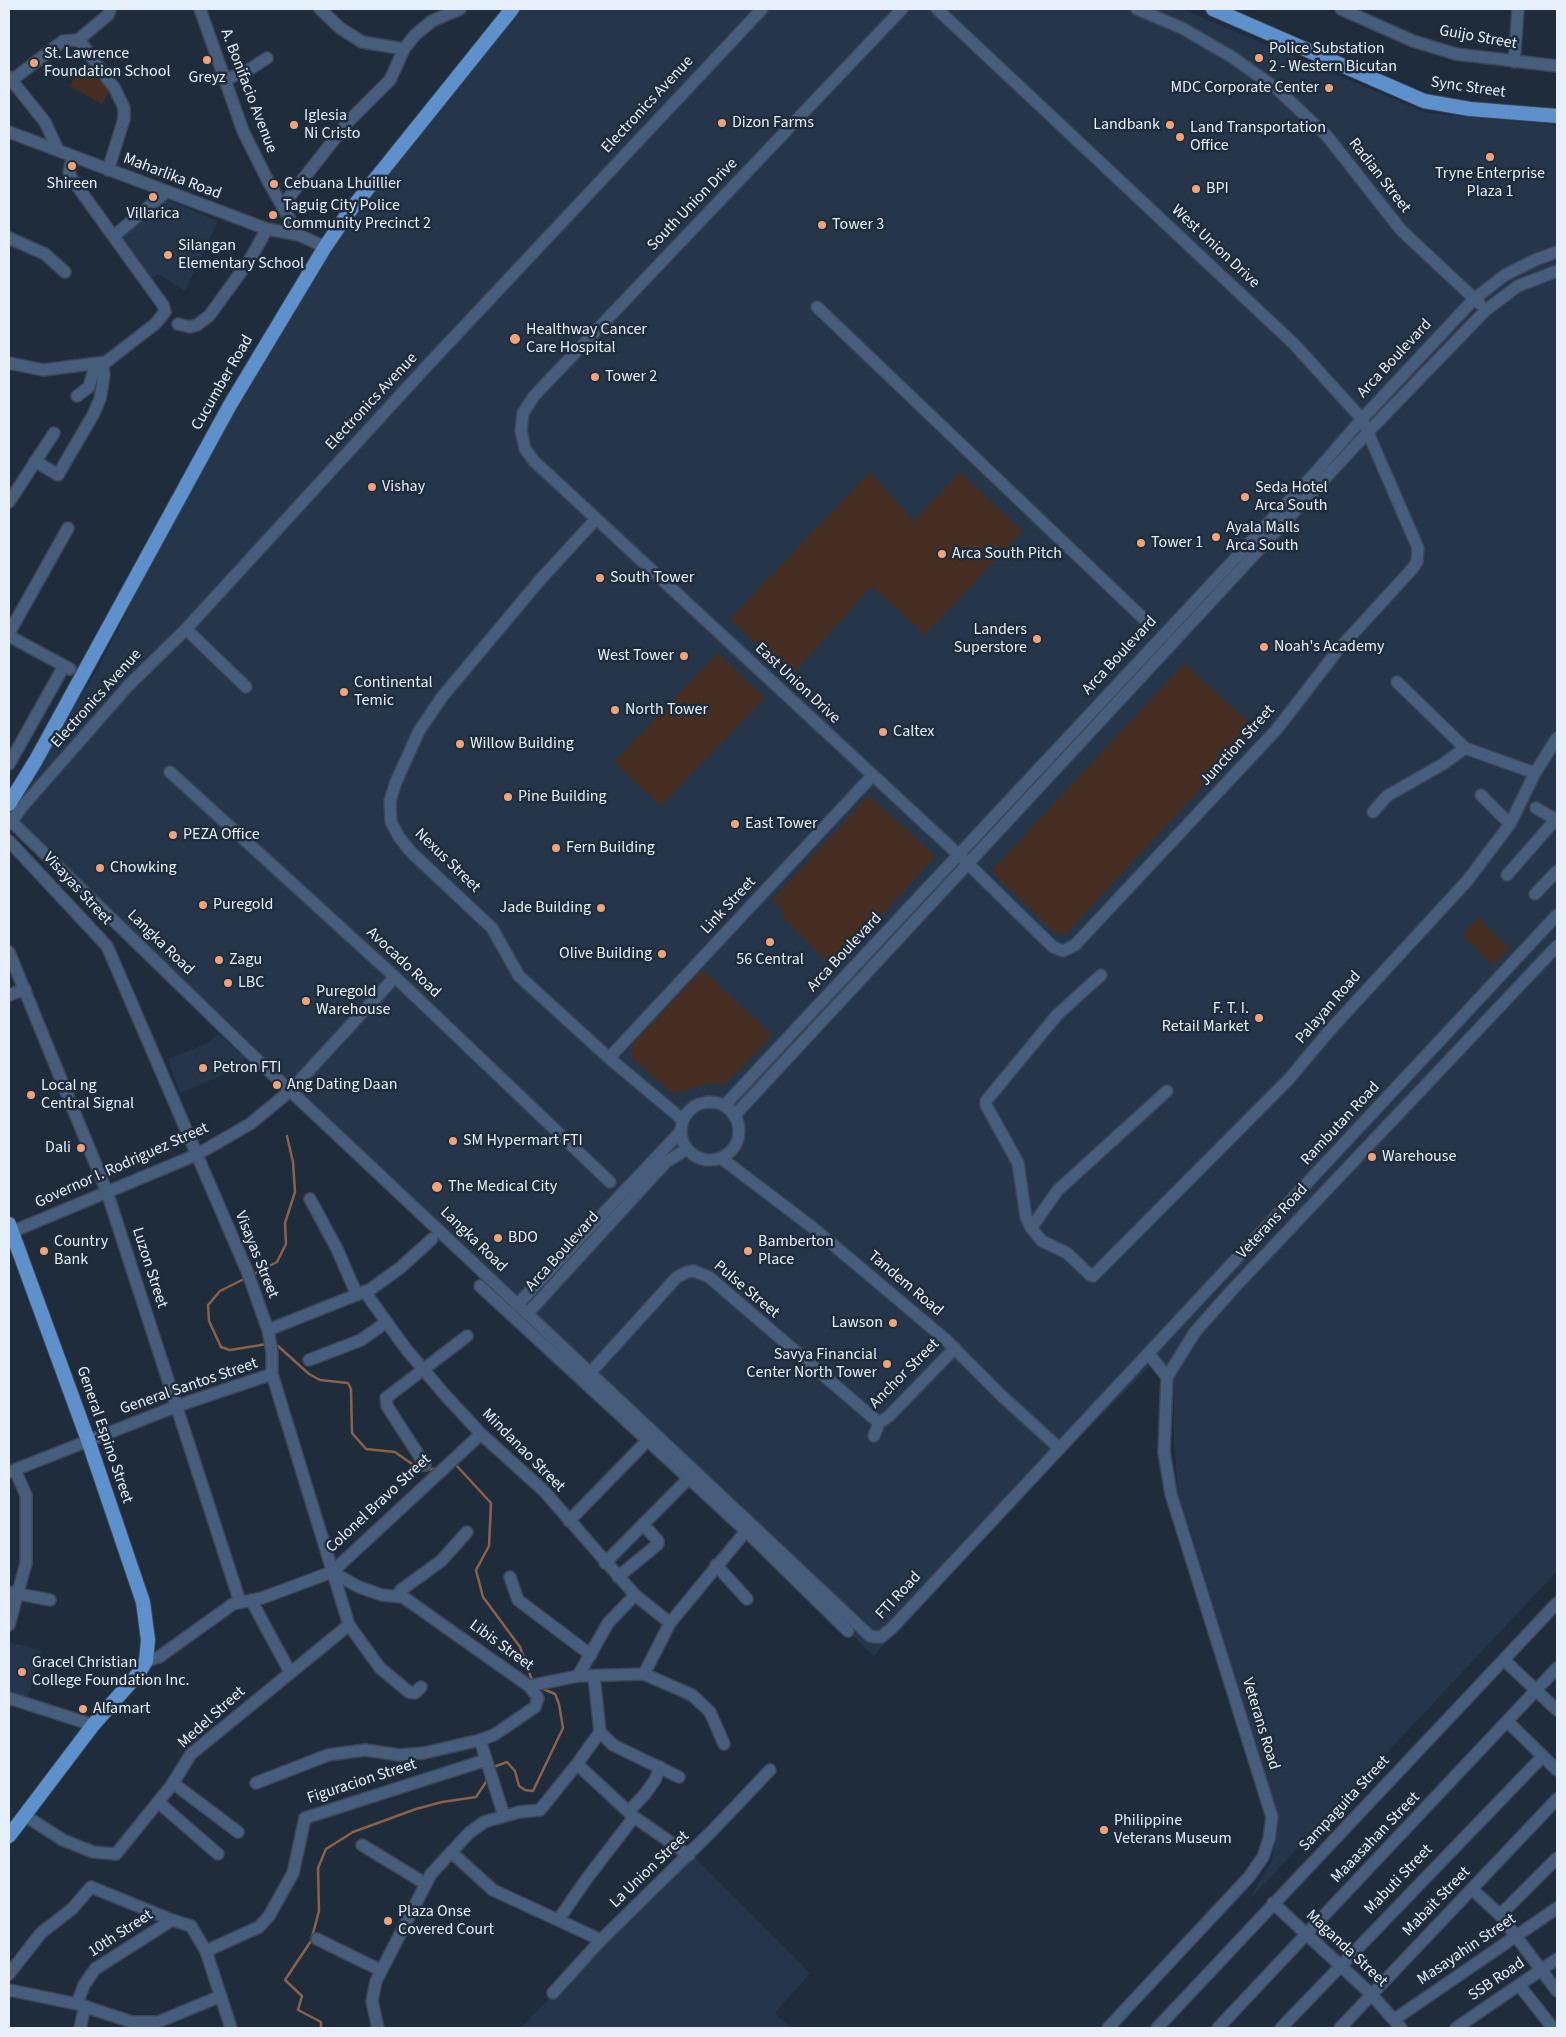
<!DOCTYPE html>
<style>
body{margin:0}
#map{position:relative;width:1566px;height:2037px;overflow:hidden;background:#1f2c3c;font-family:"Source Sans 3",sans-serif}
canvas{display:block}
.frame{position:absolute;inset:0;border:10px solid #e6effa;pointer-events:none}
</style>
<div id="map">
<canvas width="1566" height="2037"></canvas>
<div class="frame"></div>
</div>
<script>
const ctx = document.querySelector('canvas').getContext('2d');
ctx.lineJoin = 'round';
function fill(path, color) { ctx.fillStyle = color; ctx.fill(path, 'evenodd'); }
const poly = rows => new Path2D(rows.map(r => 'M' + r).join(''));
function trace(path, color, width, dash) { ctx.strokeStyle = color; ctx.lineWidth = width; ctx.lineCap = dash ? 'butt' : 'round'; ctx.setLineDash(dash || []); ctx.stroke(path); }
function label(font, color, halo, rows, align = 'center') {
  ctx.font = font + ' "Source Sans 3",sans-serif'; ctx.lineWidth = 5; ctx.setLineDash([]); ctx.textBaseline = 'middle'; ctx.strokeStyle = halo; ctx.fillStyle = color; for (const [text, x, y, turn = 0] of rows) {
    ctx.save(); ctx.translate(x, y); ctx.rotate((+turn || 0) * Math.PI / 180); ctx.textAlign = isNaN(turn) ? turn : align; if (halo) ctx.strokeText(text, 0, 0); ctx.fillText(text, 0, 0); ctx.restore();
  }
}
fill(poly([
 [520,9,1182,9,1427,113,1557,125,1557,1571,1249,1900,1272,1861,1279,1817,1178,1492,1174,1443,1174,1393,1150,1366,945,1575,874,1656,9,825,9,816,14,805,100,665,176,514,326,254],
 [163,198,218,221,185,291,158,274,152,278,119,236],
 [218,1034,246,1058,235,1070,180,1093,168,1059,206,1044],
 [9,1642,42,1651,27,1699,9,1693],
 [690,1853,810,1973,775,2013,791,2028,521,2028]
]), '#25364b');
fill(poly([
 [80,68,112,86,102,104,70,86],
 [870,472,914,521,960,472,1023,531,925,635,872,586,792,675,730,619],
 [718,653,765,698,661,806,614,762],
 [1185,663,1256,729,1067,933,1056,934,994,874,994,868],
 [869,795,936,856,834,968,781,916,785,912,772,900],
 [1479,918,1510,949,1493,965,1462,934],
 [702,970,773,1035,726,1084,711,1083,673,1094,631,1057,631,1046]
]), '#462f22');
trace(poly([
 [252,1275,277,1262,286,1244,285,1223,295,1192,293,1162,287,1136],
 [244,1279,220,1291,208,1305,209,1321,221,1347,230,1350,267,1344],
 [278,1346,309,1374,320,1380,348,1383,351,1389,352,1433,366,1449,395,1452,422,1471,438,1468],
 [452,1465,456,1465,491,1503,489,1546,476,1570,483,1597,520,1647,532,1680],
 [493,1770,496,1766,507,1762,515,1771,519,1786,525,1790,533,1791,563,1728,559,1704,555,1694,541,1688],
 [321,2028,321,2022,298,2010,302,1996,285,1980,311,1941,319,1911,318,1868,326,1849,353,1832,416,1809,442,1802,476,1797,488,1779]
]), '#8b614a', 2.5);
const minor = poly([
 [200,9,243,131,269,183,299,235],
 [320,9,340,28,362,42,404,49],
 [902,9,534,396,523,413,521,431,525,449,534,461,959,855,1053,947,1063,951,1075,945,1277,729,1338,650,1413,568,1417,562,1418,548,1362,419,1294,344,937,9],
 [1137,9,1182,28,1232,57,1277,89,1327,136,1401,230,1480,304],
 [1341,9,1413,41,1456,54,1557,66],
 [78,40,108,15,110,10],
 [1514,62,1518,9],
 [9,77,45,122,58,150],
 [12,80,63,41,78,40,82,44,115,89,124,108,124,119,108,170],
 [224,80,247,71,267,58],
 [9,132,267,229,299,235,325,247],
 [282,206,347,123,390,80,404,49,415,35,432,21,460,9],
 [114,236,166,192],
 [9,238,45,254,65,272],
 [817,307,1144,619],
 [178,324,190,327,197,325,209,316,249,261,267,229],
 [9,363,43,370,106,362,155,324,165,312,163,305,72,179,69,172,73,156],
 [77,396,89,387,93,373,99,363],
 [35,461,58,475,93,415,100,399,104,375,102,363],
 [9,502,54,433],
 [596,519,540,580,442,697,419,731,396,782,390,801,391,822,399,837,411,852,492,928,519,976,609,1058,683,1120],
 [186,629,246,687],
 [9,633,68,528],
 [9,636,70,669],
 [1397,682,1465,748,1535,773],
 [9,764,64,666],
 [170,772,395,977,610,1182],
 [1481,795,1510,824],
 [1536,808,1557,820],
 [1373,812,1387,796,1443,764,1465,748],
 [9,819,249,1052,870,1636,875,1637,881,1637,892,1628,1557,915],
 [12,821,22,807,128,686,186,629,426,367,762,9],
 [9,841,107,946,247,1271,268,1330,272,1352,272,1374,349,1625,380,1668,409,1692,415,1693,421,1687],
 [1507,875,1556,819],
 [1535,894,1557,871],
 [9,952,107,1192,240,1602],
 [1101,975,1057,1015,986,1101,986,1105,1018,1163,1026,1217,1031,1228,1042,1241,1067,1253,1090,1275,1093,1276,1289,1079,1330,1030,1467,881,1510,824,1535,773,1557,738],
 [9,995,25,989],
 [609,1058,873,775],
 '681 1131a29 29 0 1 1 58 0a29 29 0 1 1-58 0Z',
 [724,1106,1315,473,1362,419,1474,299,1505,275,1535,260,1557,252],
 [734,1116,1368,432,1486,310,1518,286,1557,271],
 [721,1158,812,1227,945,1339,1004,1398,1058,1447],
 [310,1199,337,1249,357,1295],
 [1031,1228,1058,1190,1167,1091],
 [9,1233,196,1155,250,1124,290,1091,395,977],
 [480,1286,746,1531,848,1631],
 [365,1292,406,1349,446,1396,481,1434,544,1491,635,1595,670,1623],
 [517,1305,681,1131],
 [527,1314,666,1162,687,1149],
 [268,1330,371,1289,400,1268,432,1239],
 [309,1360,361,1340,385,1323],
 [590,1373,677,1277,687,1272,694,1271,709,1277,879,1423],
 [1167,1377,1195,1332,1233,1289,1557,946],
 [879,1423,889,1416,955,1348],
 [874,1436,879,1423],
 [425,1465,387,1406,386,1398,467,1336],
 [9,1472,177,1406,272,1374],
 [569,1521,642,1446],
 [605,1563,689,1478],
 [716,1565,747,1599],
 [510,1577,518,1600,591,1655],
 [618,1577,658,1544,658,1541,643,1524],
 [9,1592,50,1600],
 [397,1596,401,1590,441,1561,467,1532],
 [251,1600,290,1672],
 [9,1625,26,1563,26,1495,15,1470],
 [1504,1660,1557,1710],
 [146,1661,159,1657,233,1604,262,1598,332,1572,481,1434],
 [644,1674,670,1623,746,1531],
 [578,1676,608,1623,635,1595],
 [529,1686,578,1676,644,1674,692,1695,710,1712,724,1744],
 [9,1698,93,1725],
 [1508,1722,1557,1770],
 [600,1732,613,1745,679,1777],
 [480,1740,504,1816],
 [577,1764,634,1817,689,1855],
 [173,1783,238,1832],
 [256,1783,328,1755,365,1750,399,1755,424,1753,480,1740,494,1735,535,1707,538,1698,529,1686,403,1597,382,1595,359,1587,332,1572],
 [158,1802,218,1854],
 [629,1811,645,1794,655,1780,660,1767],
 [24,1815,63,1840,93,1852,116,1854,171,1786,191,1754,349,1625],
 [362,1845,426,1884],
 [451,1852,493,1890,601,1940],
 [1472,1889,1500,1915,1557,1991],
 [1273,1903,1371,1994,1401,2028],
 [1500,1915,1557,1858],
 [559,1919,585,1881,634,1817],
 [317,1939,380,1970],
 [206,1951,259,1927,269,1916,293,1873,305,1818,486,1760],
 [9,1974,41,1933,72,1909,91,1887,172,1920,191,1926,206,1951,231,2028],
 [1519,1985,1553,2028],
 [9,1990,77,2004,132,2022,158,2022,221,1996],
 [553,1993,601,1940,712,1831,770,1770],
 [77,2004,84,1985,95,1969,172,1920],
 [1395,2019,1557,1908],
 [80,2028,85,2006],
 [378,2028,372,2001,376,1981,431,1874,469,1833,484,1822,519,1812,540,1810,577,1764,600,1732,594,1676],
 [1108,2028,1249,1877,1263,1857,1269,1839,1272,1817,1171,1494,1164,1452,1167,1377,1149,1354],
 [1157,2028,1557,1603],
 [1218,2028,1557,1668],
 [1281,2028,1543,1756],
 [1340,2028,1557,1799],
 [1456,2028,1557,1959]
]);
const major = poly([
 [1213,9,1424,101,1470,109,1557,116],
 [9,804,36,760,230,405,325,247,349,212,512,9],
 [9,1224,88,1440,143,1602,148,1640,146,1661,138,1674,93,1725,9,1836]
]);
trace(minor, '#3b4757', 14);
trace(major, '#3b4757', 16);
trace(minor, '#465e7c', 11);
trace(major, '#5e90cc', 14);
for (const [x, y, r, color] of [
 [1259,58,5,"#f0a378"],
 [207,60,5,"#f0a378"],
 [34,63,5,"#f0a378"],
 [1329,88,5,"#f0a378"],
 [722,123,5,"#f0a378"],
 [294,125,5,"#f0a378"],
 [1170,125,5,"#f0a378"],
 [1180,137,5,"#f0a378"],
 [1490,157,5,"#f0a378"],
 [72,166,5,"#f0a378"],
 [274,184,5,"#f0a378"],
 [1196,189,5,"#f0a378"],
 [153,197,5,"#f0a378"],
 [273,215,5,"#f0a378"],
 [822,225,5,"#f0a378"],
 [168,255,5,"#f0a378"],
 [515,339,6,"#f0a378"],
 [595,377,5,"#f0a378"],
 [372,487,5,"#f0a378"],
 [1245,497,5,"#f0a378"],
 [1216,537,5,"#f0a378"],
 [1141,543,5,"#f0a378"],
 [942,554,5,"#f0a378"],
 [600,578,5,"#f0a378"],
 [1037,639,5,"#f0a378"],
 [1264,647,5,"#f0a378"],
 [684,656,5,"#f0a378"],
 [344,692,5,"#f0a378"],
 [615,710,5,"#f0a378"],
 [883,732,5,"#f0a378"],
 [460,744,5,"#f0a378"],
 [508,797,5,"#f0a378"],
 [735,824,5,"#f0a378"],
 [173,835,5,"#f0a378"],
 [556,848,5,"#f0a378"],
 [100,868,5,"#f0a378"],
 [203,905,5,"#f0a378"],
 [601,908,5,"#f0a378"],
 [770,942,5,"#f0a378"],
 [662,954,5,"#f0a378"],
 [219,960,5,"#f0a378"],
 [228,983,5,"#f0a378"],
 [306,1001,5,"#f0a378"],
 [1259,1018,5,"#f0a378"],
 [203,1068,5,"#f0a378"],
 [277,1085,5,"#f0a378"],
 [31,1095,5,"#f0a378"],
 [453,1141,5,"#f0a378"],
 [81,1148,5,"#f0a378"],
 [1372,1157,5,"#f0a378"],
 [437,1187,6,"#f0a378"],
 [498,1238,5,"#f0a378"],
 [44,1251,5,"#f0a378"],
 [748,1251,5,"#f0a378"],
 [893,1323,5,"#f0a378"],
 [887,1364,5,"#f0a378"],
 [22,1672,5,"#f0a378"],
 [83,1709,5,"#f0a378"],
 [1104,1830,5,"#f0a378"],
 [388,1921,5,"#f0a378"]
]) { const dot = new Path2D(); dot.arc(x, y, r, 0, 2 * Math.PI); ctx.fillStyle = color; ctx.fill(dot); trace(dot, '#1f2c3c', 2); }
label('16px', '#e6effa', '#1f2c3c', [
 ["Guijo Street",1478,38,10],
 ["Sync Street",1468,88,8],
 ["A. Bonifacio Avenue",248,91,69],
 ["Electronics Avenue",648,105,-47],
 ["Radian Street",1379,176,52],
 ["Maharlika Road",172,177,21],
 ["South Union Drive",693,205,-46],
 ["West Union Drive",1215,247,43],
 ["Arca Boulevard",1395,359,-47],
 ["Cucumber Road",223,383,-60],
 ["Electronics Avenue",372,402,-47],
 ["Arca Boulevard",1120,656,-47],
 ["East Union Drive",797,684,43],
 ["Electronics Avenue",97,699,-48],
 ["Junction Street",1238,746,-48],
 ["Nexus Street",447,861,44],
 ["Visayas Street",77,889,47],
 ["Link Street",729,906,-47],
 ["Langka Road",160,943,44],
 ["Arca Boulevard",845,953,-47],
 ["Avocado Road",403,963,43],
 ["Palayan Road",1329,1008,-49],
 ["Rambutan Road",1341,1124,-47],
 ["Governor I. Rodriguez Street",122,1166,-24],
 ["Veterans Road",1273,1222,-47],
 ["Langka Road",473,1240,44],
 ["Arca Boulevard",563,1252,-48],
 ["Visayas Street",256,1255,68],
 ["Luzon Street",149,1268,72],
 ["Tandem Road",905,1284,40],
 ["Pulse Street",746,1290,40],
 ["Anchor Street",905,1374,-45],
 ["General Santos Street",189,1387,-19],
 ["General Espino Street",104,1435,71],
 ["Mindanao Street",523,1451,45],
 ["Colonel Bravo Street",379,1504,-43],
 ["FTI Road",899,1596,-47],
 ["Libis Street",501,1646,36],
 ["Medel Street",212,1718,-42],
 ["Veterans Road",1260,1724,73],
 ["Figuracion Street",362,1782,-18],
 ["Sampaguita Street",1345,1804,-47],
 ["Maaasahan Street",1376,1838,-46],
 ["La Union Street",650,1870,-44],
 ["Mabuti Street",1399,1880,-46],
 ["Mabait Street",1437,1902,-46],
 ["10th Street",121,1934,-33],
 ["Maganda Street",1346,1949,43],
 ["Masayahin Street",1467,1950,-34],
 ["SSB Road",1497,1980,-34]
]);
label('16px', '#e6effa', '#1f2c3c', [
 ["Police Substation",1269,49],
 ["2 - Western Bicutan",1269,67],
 ["St. Lawrence",44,54],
 ["Foundation School",44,72],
 ["Greyz",207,78,"center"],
 ["MDC Corporate Center",1319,88,"right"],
 ["Iglesia",304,116],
 ["Ni Cristo",304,134],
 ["Dizon Farms",732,123],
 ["Landbank",1160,125,"right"],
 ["Land Transportation",1190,128],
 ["Office",1190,146],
 ["Tryne Enterprise",1490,174,"center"],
 ["Plaza 1",1490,192,"center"],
 ["Shireen",72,184,"center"],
 ["Cebuana Lhuillier",284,184],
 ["BPI",1206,189],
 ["Taguig City Police",283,206],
 ["Community Precinct 2",283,224],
 ["Villarica",153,214,"center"],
 ["Tower 3",832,225],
 ["Silangan",178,246],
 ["Elementary School",178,264],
 ["Healthway Cancer",526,330],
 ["Care Hospital",526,348],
 ["Tower 2",605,377],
 ["Vishay",382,487],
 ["Seda Hotel",1255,488],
 ["Arca South",1255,506],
 ["Ayala Malls",1226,528],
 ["Arca South",1226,546],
 ["Tower 1",1151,543],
 ["Arca South Pitch",952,554],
 ["South Tower",610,578],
 ["Landers",1027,630,"right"],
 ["Superstore",1027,648,"right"],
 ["Noah's Academy",1274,647],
 ["West Tower",674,656,"right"],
 ["Continental",354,683],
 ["Temic",354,701],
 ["North Tower",625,710],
 ["Caltex",893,732],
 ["Willow Building",470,744],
 ["Pine Building",518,797],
 ["East Tower",745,824],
 ["PEZA Office",183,835],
 ["Fern Building",566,848],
 ["Chowking",110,868],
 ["Puregold",213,905],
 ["Jade Building",591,908,"right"],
 ["Olive Building",652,954,"right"],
 ["Zagu",229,960],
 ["56 Central",770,960,"center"],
 ["LBC",238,983],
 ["Puregold",316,992],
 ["Warehouse",316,1010],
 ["F. T. I.",1249,1009,"right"],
 ["Retail Market",1249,1027,"right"],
 ["Petron FTI",213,1068],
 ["Ang Dating Daan",287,1085],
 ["Local ng",41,1086],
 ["Central Signal",41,1104],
 ["SM Hypermart FTI",463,1141],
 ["Dali",71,1148,"right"],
 ["Warehouse",1382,1157],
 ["The Medical City",448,1187],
 ["BDO",508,1238],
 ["Country",54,1242],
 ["Bank",54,1260],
 ["Bamberton",758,1242],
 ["Place",758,1260],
 ["Lawson",883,1323,"right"],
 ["Savya Financial",877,1355,"right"],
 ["Center North Tower",877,1373,"right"],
 ["Gracel Christian",32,1663],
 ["College Foundation Inc.",32,1681],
 ["Alfamart",93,1709],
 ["Philippine",1114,1821],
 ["Veterans Museum",1114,1839],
 ["Plaza Onse",398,1912],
 ["Covered Court",398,1930]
], 'left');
</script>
